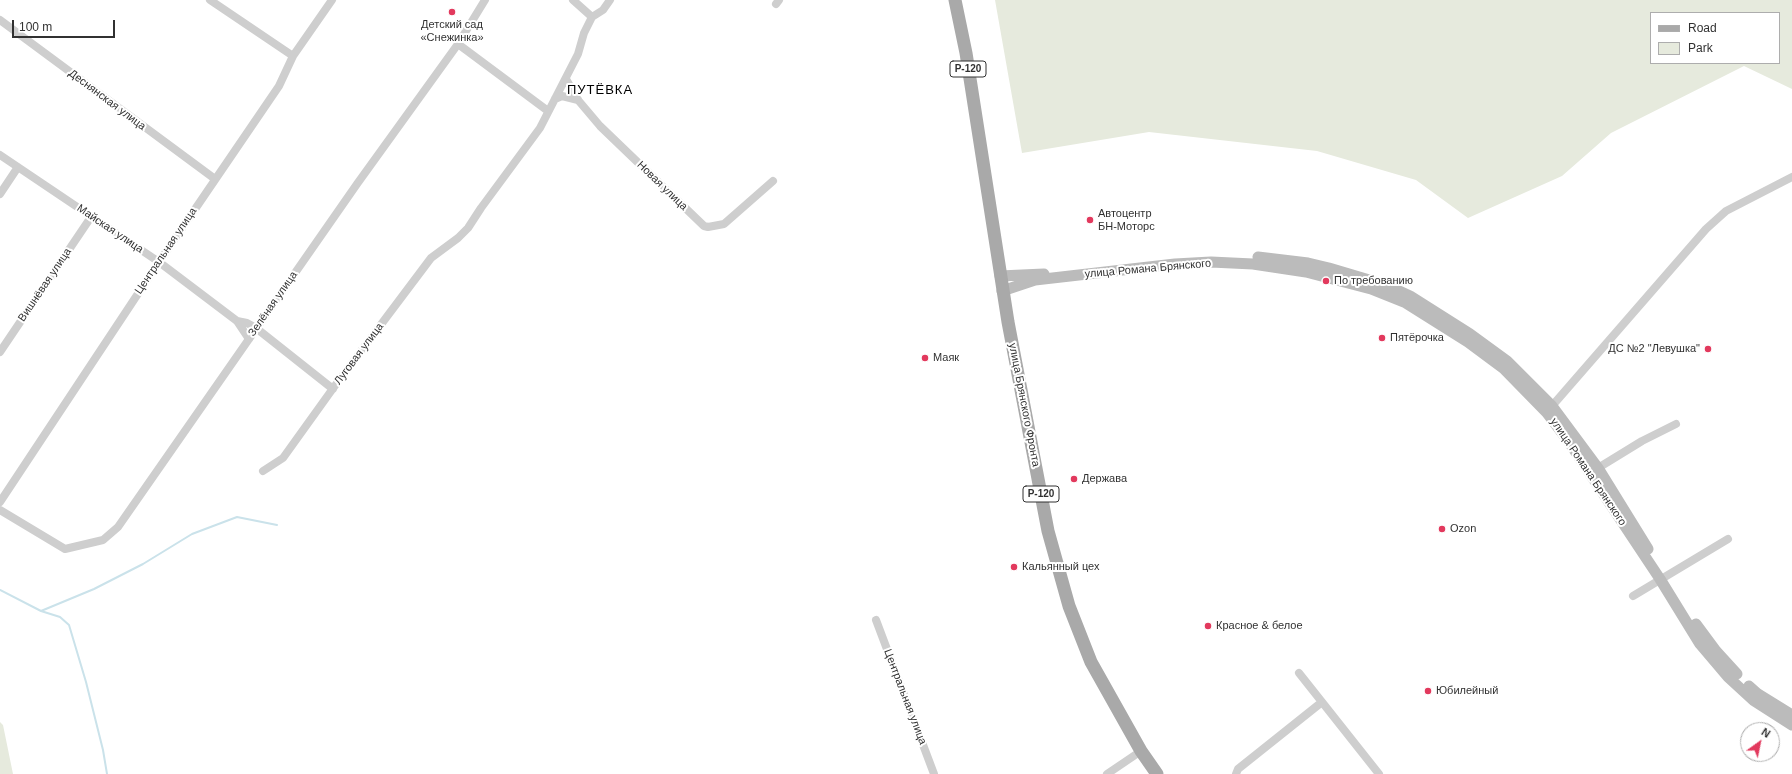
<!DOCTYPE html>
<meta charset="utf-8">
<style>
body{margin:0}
#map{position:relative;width:1792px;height:774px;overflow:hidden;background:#fff;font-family:Arial,sans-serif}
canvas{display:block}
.legend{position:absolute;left:1650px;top:12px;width:130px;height:52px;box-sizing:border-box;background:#fff;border:1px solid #adadad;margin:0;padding:5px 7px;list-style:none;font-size:12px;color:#313131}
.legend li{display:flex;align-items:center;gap:8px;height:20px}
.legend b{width:20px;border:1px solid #adadad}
.north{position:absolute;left:1740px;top:722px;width:40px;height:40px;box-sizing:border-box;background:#fff;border:1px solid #adadad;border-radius:50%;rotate:33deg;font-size:11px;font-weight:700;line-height:16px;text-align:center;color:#313131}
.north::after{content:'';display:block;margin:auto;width:14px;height:18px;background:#e2395d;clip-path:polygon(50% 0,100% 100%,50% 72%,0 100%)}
.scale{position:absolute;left:12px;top:20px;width:103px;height:18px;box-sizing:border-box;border:2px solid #313131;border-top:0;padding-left:5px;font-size:12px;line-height:14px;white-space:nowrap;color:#313131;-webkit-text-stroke:3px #fff;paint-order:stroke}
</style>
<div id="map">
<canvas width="1792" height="774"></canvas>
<ul class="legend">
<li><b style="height:5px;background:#a9a9a9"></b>Road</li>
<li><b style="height:11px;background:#e6eadd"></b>Park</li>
</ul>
<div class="north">N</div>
<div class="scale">100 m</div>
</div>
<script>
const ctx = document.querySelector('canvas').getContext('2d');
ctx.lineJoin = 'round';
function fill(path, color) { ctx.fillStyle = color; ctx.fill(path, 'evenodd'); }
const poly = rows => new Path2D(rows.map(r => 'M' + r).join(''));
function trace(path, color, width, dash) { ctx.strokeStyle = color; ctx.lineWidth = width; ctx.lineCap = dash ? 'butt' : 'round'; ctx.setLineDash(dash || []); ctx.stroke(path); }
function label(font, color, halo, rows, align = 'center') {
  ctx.font = font + ' Arial,sans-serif'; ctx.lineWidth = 4; ctx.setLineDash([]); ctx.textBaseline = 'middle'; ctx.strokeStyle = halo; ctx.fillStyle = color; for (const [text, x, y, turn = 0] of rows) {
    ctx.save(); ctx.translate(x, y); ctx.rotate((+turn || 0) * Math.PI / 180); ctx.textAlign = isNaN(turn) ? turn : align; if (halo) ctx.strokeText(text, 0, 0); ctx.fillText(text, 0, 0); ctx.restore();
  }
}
fill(poly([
 [995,0,1792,0,1792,89,1744,66,1611,133,1562,176,1468,218,1416,180,1317,151,1149,132,1022,153],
 [1651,13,1779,13,1779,63,1651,63],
 [0,722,3,725,13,774,0,774]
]), '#e6eadd');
trace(poly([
 [0,590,41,611,60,617,69,625,86,682,103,750,107,774],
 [41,611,94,589,143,564,192,534,237,517,277,525]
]), '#cae2ea', 2);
trace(poly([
 [210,0,293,56],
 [573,0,592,17],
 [776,4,779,0],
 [0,20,215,179],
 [458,44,548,111],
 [566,79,578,100,600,126,704,226,708,227,724,224,773,181],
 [555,99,562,96,578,100],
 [0,155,159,262,237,321,249,339],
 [0,194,18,167],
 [237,321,247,323,256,328,333,389],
 [0,352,91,217],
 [1552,406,1706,229,1726,211,1792,177],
 [1598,468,1642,441,1676,424],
 [263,471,283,458,334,387,431,258,458,238,468,228,481,208,540,128,578,54,584,33,592,17,603,10,610,0],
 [0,502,159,262,279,86,293,56,332,0],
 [0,510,65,549,103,540,118,527,357,184,458,44,485,0],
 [1633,596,1728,539],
 [876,620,934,774],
 [1299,673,1322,702],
 [1107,774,1141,751],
 [1236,774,1238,769,1322,702,1379,774]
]), '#cecece', 8);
trace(poly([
 [1258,257,1308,263,1329,268,1386,285,1410,296,1470,334,1507,361,1552,406,1598,468,1648,549],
 [1000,276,1044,274],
 [1002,291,1035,280,1175,264,1211,262,1253,264,1306,272,1371,289,1406,303,1468,342,1503,368,1547,413,1569,442,1660,579,1700,644,1728,677,1753,700,1792,725],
 [1696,624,1716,651,1737,674],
 [1749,686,1758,694,1792,715]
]), '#bbb', 11);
trace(poly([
 [955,0,966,53,1008,322,1048,531,1069,606,1091,662,1141,751,1157,774]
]), '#a9a9a9', 13);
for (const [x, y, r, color] of [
 [452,12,4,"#e2395d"],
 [1090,220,4,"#e2395d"],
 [1326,281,4,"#e2395d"],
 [1382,338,4,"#e2395d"],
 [1708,349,4,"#e2395d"],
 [925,358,4,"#e2395d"],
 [1074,479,4,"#e2395d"],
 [1442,529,4,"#e2395d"],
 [1014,567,4,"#e2395d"],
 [1208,626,4,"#e2395d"],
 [1428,691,4,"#e2395d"]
]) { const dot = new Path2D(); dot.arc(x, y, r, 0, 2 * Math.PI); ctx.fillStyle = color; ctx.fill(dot); trace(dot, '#fff', 1.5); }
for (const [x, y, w] of [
 [968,69,36],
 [1041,494,36]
]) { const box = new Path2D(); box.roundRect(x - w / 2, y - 8, w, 16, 3); ctx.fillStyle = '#fff'; ctx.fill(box); trace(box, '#313131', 1); }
label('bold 10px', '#313131', null, [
 ["Р-120",968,69],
 ["Р-120",1041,494]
]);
label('11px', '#313131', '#fff', [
 ["Детский сад",452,25,"center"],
 ["«Снежинка»",452,38,"center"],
 ["Автоцентр",1098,214],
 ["БН-Моторс",1098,227],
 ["По требованию",1334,281],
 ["Пятёрочка",1390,338],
 ["ДС №2 \"Левушка\"",1700,349,"right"],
 ["Маяк",933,358],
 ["Держава",1082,479],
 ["Ozon",1450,529],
 ["Кальянный цех",1022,567],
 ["Красное & белое",1216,626],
 ["Юбилейный",1436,691]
], 'left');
label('11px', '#313131', '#fff', [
 ["Деснянская улица",107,100,37],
 ["Новая улица",662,186,44],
 ["Майская улица",110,229,34],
 ["Центральная улица",166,251,-56],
 ["улица Романа Брянского",1148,269,-5],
 ["Вишнёвая улица",45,285,-56],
 ["Зелёная улица",273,304,-55],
 ["Луговая улица",359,354,-53],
 ["улица Брянского Фронта",1024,405,79],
 ["улица Романа Брянского",1588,472,56],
 ["Центральная улица",905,697,69]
]);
ctx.letterSpacing = '1px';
label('13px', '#000', '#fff', [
 ["ПУТЁВКА",600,90]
]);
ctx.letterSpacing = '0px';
</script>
